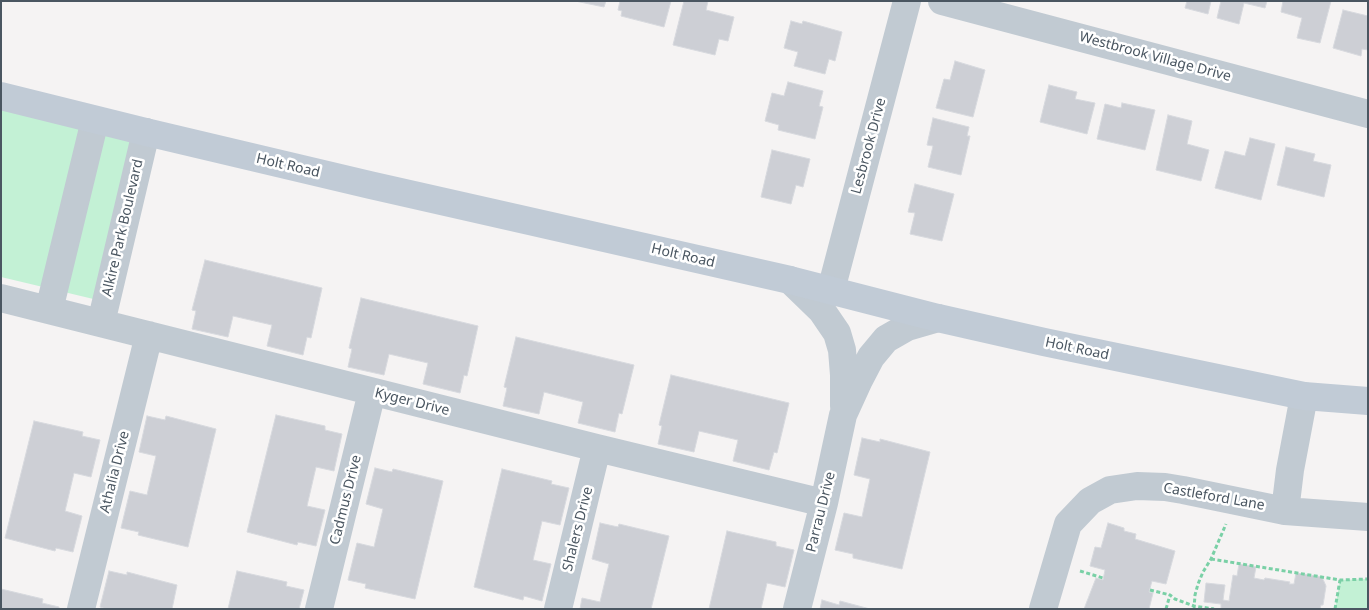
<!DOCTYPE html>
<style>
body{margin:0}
#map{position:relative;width:1369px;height:610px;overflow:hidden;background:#f5f3f3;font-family:"Noto Sans",sans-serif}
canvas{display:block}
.frame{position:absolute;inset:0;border:2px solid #4a5661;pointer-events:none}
</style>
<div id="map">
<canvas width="1369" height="610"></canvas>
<div class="frame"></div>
</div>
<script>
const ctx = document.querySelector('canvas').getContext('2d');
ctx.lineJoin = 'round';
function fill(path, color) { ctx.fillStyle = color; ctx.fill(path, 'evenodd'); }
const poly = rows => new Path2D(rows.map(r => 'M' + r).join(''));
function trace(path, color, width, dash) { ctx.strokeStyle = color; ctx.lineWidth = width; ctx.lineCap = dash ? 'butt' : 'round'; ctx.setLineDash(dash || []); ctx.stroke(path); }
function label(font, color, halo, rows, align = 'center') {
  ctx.font = font + ' "Noto Sans",sans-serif'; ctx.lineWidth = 5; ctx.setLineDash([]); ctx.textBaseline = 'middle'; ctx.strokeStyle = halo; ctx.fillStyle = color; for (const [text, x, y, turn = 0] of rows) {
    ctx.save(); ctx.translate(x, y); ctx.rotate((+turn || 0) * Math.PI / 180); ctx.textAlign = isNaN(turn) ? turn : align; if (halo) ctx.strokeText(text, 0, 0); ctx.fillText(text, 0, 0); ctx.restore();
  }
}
fill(poly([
 [1,96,146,132,106,302,1,277],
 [1368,579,1368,609,1335,609,1340,580]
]), '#c3f1d5');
const building = poly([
 [575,1,606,1,604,7,575,1],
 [620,1,671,1,664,27,621,16,622,11,618,10,620,1],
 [684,1,708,1,706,10,734,17,728,41,719,39,715,55,673,45,684,1],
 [1187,1,1211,1,1208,14,1185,8,1187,1],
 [1221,1,1267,1,1265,8,1244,3,1239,24,1217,18,1221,1],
 [1283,1,1331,1,1320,43,1297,38,1302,18,1281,12,1283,1],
 [1343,10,1368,16,1368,50,1362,49,1361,56,1333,48,1343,10],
 [791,21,802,24,803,21,842,32,835,61,829,59,825,74,794,66,798,52,784,48,791,21],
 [955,61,985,70,973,117,936,108,944,79,950,80,955,61],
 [788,82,823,91,819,106,823,107,815,139,778,130,779,125,765,121,772,93,784,96,788,82],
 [1049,85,1077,92,1075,99,1095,103,1087,134,1040,122,1049,85],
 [1122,103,1155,110,1145,150,1097,139,1105,104,1121,108,1122,103],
 [1168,115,1192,121,1187,144,1209,150,1201,181,1156,170,1168,115],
 [933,118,969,127,967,136,970,136,961,175,928,167,933,146,927,145,933,118],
 [1250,138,1275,144,1261,200,1215,188,1225,151,1245,156,1250,138],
 [1286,147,1315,154,1313,161,1331,165,1324,197,1277,185,1286,147],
 [772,150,810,159,803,187,796,185,791,204,761,197,772,150],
 [915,184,954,194,942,241,910,234,915,213,908,212,915,184],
 [205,260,322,288,311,338,307,337,303,355,267,346,272,325,233,316,228,337,192,329,196,311,192,310,205,260],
 [361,298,478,326,467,376,464,375,460,393,423,384,428,363,389,354,384,375,348,367,352,349,349,348,361,298],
 [516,337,634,365,622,414,619,413,615,432,578,423,583,402,544,392,539,414,503,406,507,388,504,387,516,337],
 [671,375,789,403,777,453,774,452,769,470,733,461,738,440,699,431,694,452,658,444,662,426,659,425,671,375],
 [276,415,325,426,325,430,342,434,334,471,316,467,307,506,325,510,316,546,298,542,297,545,247,532,276,415],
 [147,416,165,420,166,416,216,429,188,547,138,535,139,532,121,528,130,491,147,495,156,456,139,452,147,416],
 [34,421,83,432,82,436,100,440,91,477,74,473,65,511,82,516,73,552,56,548,55,551,5,538,34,421],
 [862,438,880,442,880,439,930,452,902,569,853,558,853,554,835,550,844,513,862,517,870,479,854,475,862,438],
 [375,468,392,472,393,469,443,481,415,599,365,588,366,584,348,580,357,543,374,547,383,509,366,504,375,468],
 [502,469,552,481,551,484,569,488,560,525,542,521,533,560,551,564,542,601,524,596,523,600,474,587,502,469],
 [600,523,618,527,619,524,669,536,651,609,580,609,582,598,600,602,609,564,592,559,600,523],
 [1108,523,1124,528,1124,531,1136,534,1135,539,1175,551,1166,584,1152,581,1149,592,1153,593,1149,609,1084,609,1096,578,1103,580,1105,570,1090,566,1095,547,1101,548,1108,523],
 [727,531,776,542,776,546,794,550,785,587,767,583,761,609,709,609,727,531],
 [1239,564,1256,567,1254,578,1264,580,1265,578,1290,582,1289,584,1294,584,1296,573,1322,577,1326,586,1323,605,1321,605,1320,609,1221,609,1221,604,1204,602,1206,583,1225,585,1223,600,1229,601,1233,575,1237,576,1239,564],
 [109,571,127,575,127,572,177,585,172,609,106,609,100,607,109,571],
 [237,571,287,582,286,586,304,590,299,609,228,609,237,571],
 [1,589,43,599,42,603,59,607,59,609,1,609,1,589],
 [822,600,839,605,840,601,870,609,820,609,822,600]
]);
fill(building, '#cdcfd5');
trace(building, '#d7d9de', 1);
trace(poly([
 [1211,559,1340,580,1368,579],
 [1080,571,1103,578],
 [1150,590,1170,595],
 [1166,609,1170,595,1175,599,1194,606,1214,609],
 [1194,609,1195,595,1198,584,1203,572,1211,559,1226,524],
 [1335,609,1340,580]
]), '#7ad0a6', 3, [4, 2.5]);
trace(poly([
 [942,1,1368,114],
 [790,280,822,311,837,333,842,350,844,375,844,406],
 [831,290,907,1],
 [1,298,597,448,824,503],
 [49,310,95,120],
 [101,323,146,132],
 [1285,511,1290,470,1304,396],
 [81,609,149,335],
 [319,609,372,392],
 [558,609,597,448],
 [797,609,824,503,843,415,859,380,871,357,886,339,907,327,938,318],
 [1043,609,1068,524,1090,501,1110,490,1137,486,1165,487,1183,490,1285,511,1368,517]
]), '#c1cad2', 28);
trace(poly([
 [1,96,146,132,370,185,790,280,938,318,1044,342,1304,396,1368,401]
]), '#c1cbd6', 28);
label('14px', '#4a5661', '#fff', [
 ["Westbrook Village Drive",1155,57,15],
 ["Lesbrook Drive",869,146,-75],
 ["Holt Road",288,166,13],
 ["Alkire Park Boulevard",123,228,-77],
 ["Holt Road",683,256,13],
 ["Holt Road",1077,349,12],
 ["Kyger Drive",412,402,14],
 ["Athalia Drive",115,472,-76],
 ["Castleford Lane",1214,497,10],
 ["Cadmus Drive",346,500,-76],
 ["Parrau Drive",821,512,-76],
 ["Shalers Drive",578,529,-76]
]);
</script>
